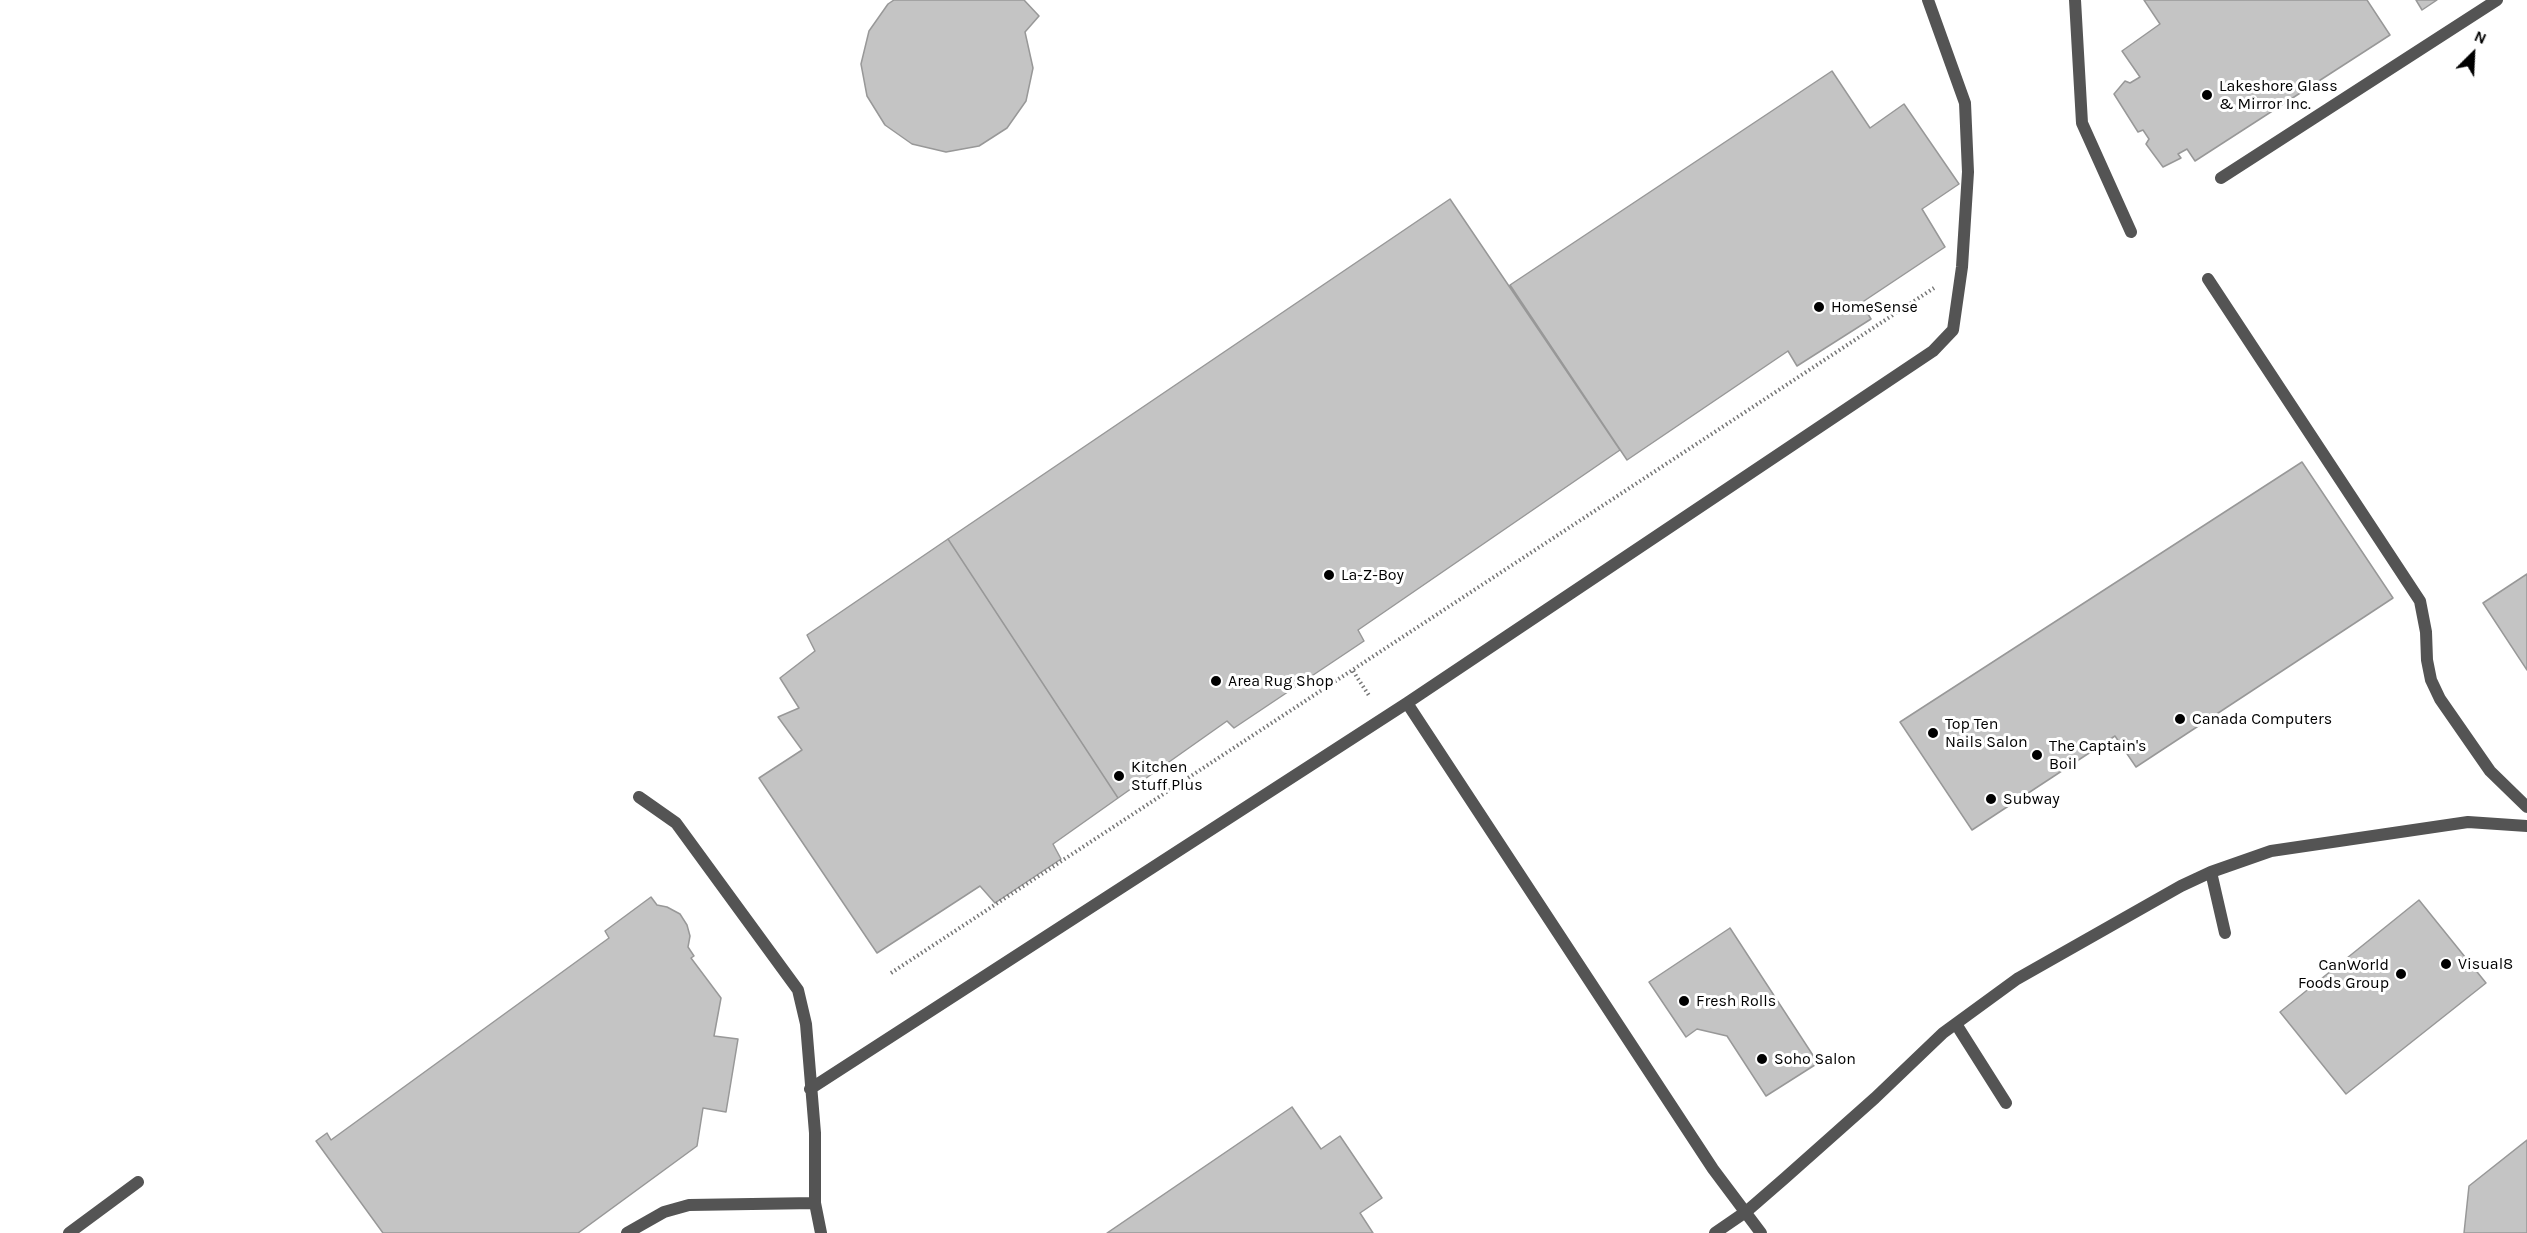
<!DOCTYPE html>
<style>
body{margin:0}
#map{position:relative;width:2527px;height:1233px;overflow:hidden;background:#fff;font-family:Karla,sans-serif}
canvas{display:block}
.north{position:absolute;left:2443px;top:24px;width:60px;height:60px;-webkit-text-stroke:4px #fff;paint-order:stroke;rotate:24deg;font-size:16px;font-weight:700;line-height:24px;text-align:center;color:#000}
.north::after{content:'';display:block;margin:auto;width:21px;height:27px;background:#000;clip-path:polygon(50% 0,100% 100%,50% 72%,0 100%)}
</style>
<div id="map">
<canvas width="2527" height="1233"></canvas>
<div class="north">N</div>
</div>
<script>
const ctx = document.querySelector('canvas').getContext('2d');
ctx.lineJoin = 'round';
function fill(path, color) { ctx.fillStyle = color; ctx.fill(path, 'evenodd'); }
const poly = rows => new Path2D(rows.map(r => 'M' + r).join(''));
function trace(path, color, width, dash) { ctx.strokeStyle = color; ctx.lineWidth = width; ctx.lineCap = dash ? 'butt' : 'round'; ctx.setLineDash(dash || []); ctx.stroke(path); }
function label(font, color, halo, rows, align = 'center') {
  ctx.font = font + ' Karla,sans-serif'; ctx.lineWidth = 6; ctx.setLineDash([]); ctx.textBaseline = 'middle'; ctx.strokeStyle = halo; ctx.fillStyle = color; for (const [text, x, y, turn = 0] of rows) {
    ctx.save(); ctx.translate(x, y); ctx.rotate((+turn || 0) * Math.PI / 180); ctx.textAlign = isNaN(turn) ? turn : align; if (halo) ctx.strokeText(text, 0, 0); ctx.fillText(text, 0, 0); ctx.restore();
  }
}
const building = poly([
 [894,0,1024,0,1039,16,1025,32,1033,68,1026,101,1007,128,979,146,946,152,912,144,885,125,867,96,861,64,869,31,888,4,894,0],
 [2144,0,2367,0,2390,35,2195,161,2187,149,2178,154,2181,158,2163,167,2146,144,2149,139,2143,130,2138,132,2114,94,2125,81,2130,83,2140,77,2122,51,2160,24,2144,0],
 [2416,0,2437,0,2422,10,2416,0],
 [1832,71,1870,128,1904,104,1959,184,1922,209,1945,247,1861,303,1871,319,1797,366,1788,351,1627,460,1510,285,1832,71],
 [1450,199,1620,450,1358,630,1364,641,1234,728,1227,721,1118,798,948,539,1450,199],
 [2302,462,2393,598,2136,767,2115,736,1972,830,1900,722,2302,462],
 [948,539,1118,798,1053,844,1061,859,995,903,980,886,877,953,759,778,802,750,778,717,799,708,780,678,815,651,807,635,948,539],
 [2527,574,2527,670,2483,603,2527,574],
 [651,897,657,905,667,907,680,914,687,925,690,936,688,947,694,956,691,958,721,998,714,1036,738,1039,726,1112,703,1108,697,1146,578,1233,383,1233,316,1141,327,1133,331,1140,609,938,605,931,651,897],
 [2419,900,2486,983,2346,1094,2280,1012,2419,900],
 [1730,928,1818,1063,1766,1096,1727,1036,1697,1029,1686,1037,1649,982,1730,928],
 [1292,1107,1321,1149,1340,1136,1382,1198,1360,1213,1373,1233,1107,1233,1292,1107],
 [2527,1140,2527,1233,2464,1233,2469,1186,2527,1140]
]);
fill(building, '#c4c4c4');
trace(building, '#989898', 1.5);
trace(poly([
 [1353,671,1370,697],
 [891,973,1934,288]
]), '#767676', 4, [1.5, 3]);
trace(poly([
 [2075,0,2082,123,2131,232],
 [2221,178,2497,0],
 [2208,279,2420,601,2426,632,2427,660,2431,680,2440,699,2490,771,2527,807],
 [1407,703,1713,1169,1761,1233],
 [639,797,676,823,798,990,806,1024,815,1133,815,1203,821,1233],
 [2211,872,2225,933],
 [1956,1024,2006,1103],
 [810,1089,1407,703,1933,351,1953,330,1962,267,1968,172,1965,103,1928,0],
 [69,1233,138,1182],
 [627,1233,664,1212,689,1205,815,1203],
 [1715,1233,1747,1211,1785,1178,1875,1098,1943,1033,2017,979,2181,886,2211,872,2271,851,2468,822,2527,826]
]), '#545454', 12);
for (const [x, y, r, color] of [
 [2207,95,6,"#000"],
 [1819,307,6,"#000"],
 [1329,575,6,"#000"],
 [1216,681,6,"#000"],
 [2180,719,6,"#000"],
 [1933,733,6,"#000"],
 [2037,755,6,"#000"],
 [1119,776,6,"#000"],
 [1991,799,6,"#000"],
 [2446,964,6,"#000"],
 [2401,974,6,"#000"],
 [1684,1001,6,"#000"],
 [1762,1059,6,"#000"]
]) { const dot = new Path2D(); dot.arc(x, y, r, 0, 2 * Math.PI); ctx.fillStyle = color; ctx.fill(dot); trace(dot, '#fff', 2); }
label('16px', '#000', '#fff', [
 ["Lakeshore Glass",2219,86],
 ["& Mirror Inc.",2219,104],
 ["HomeSense",1831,307],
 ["La-Z-Boy",1341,575],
 ["Area Rug Shop",1228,681],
 ["Canada Computers",2192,719],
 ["Top Ten",1945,724],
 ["Nails Salon",1945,742],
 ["The Captain's",2049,746],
 ["Boil",2049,764],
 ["Kitchen",1131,767],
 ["Stuff Plus",1131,785],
 ["Subway",2003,799],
 ["Visual8",2458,964],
 ["CanWorld",2389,965,"right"],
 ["Foods Group",2389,983,"right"],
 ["Fresh Rolls",1696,1001],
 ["Soho Salon",1774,1059]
], 'left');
</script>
